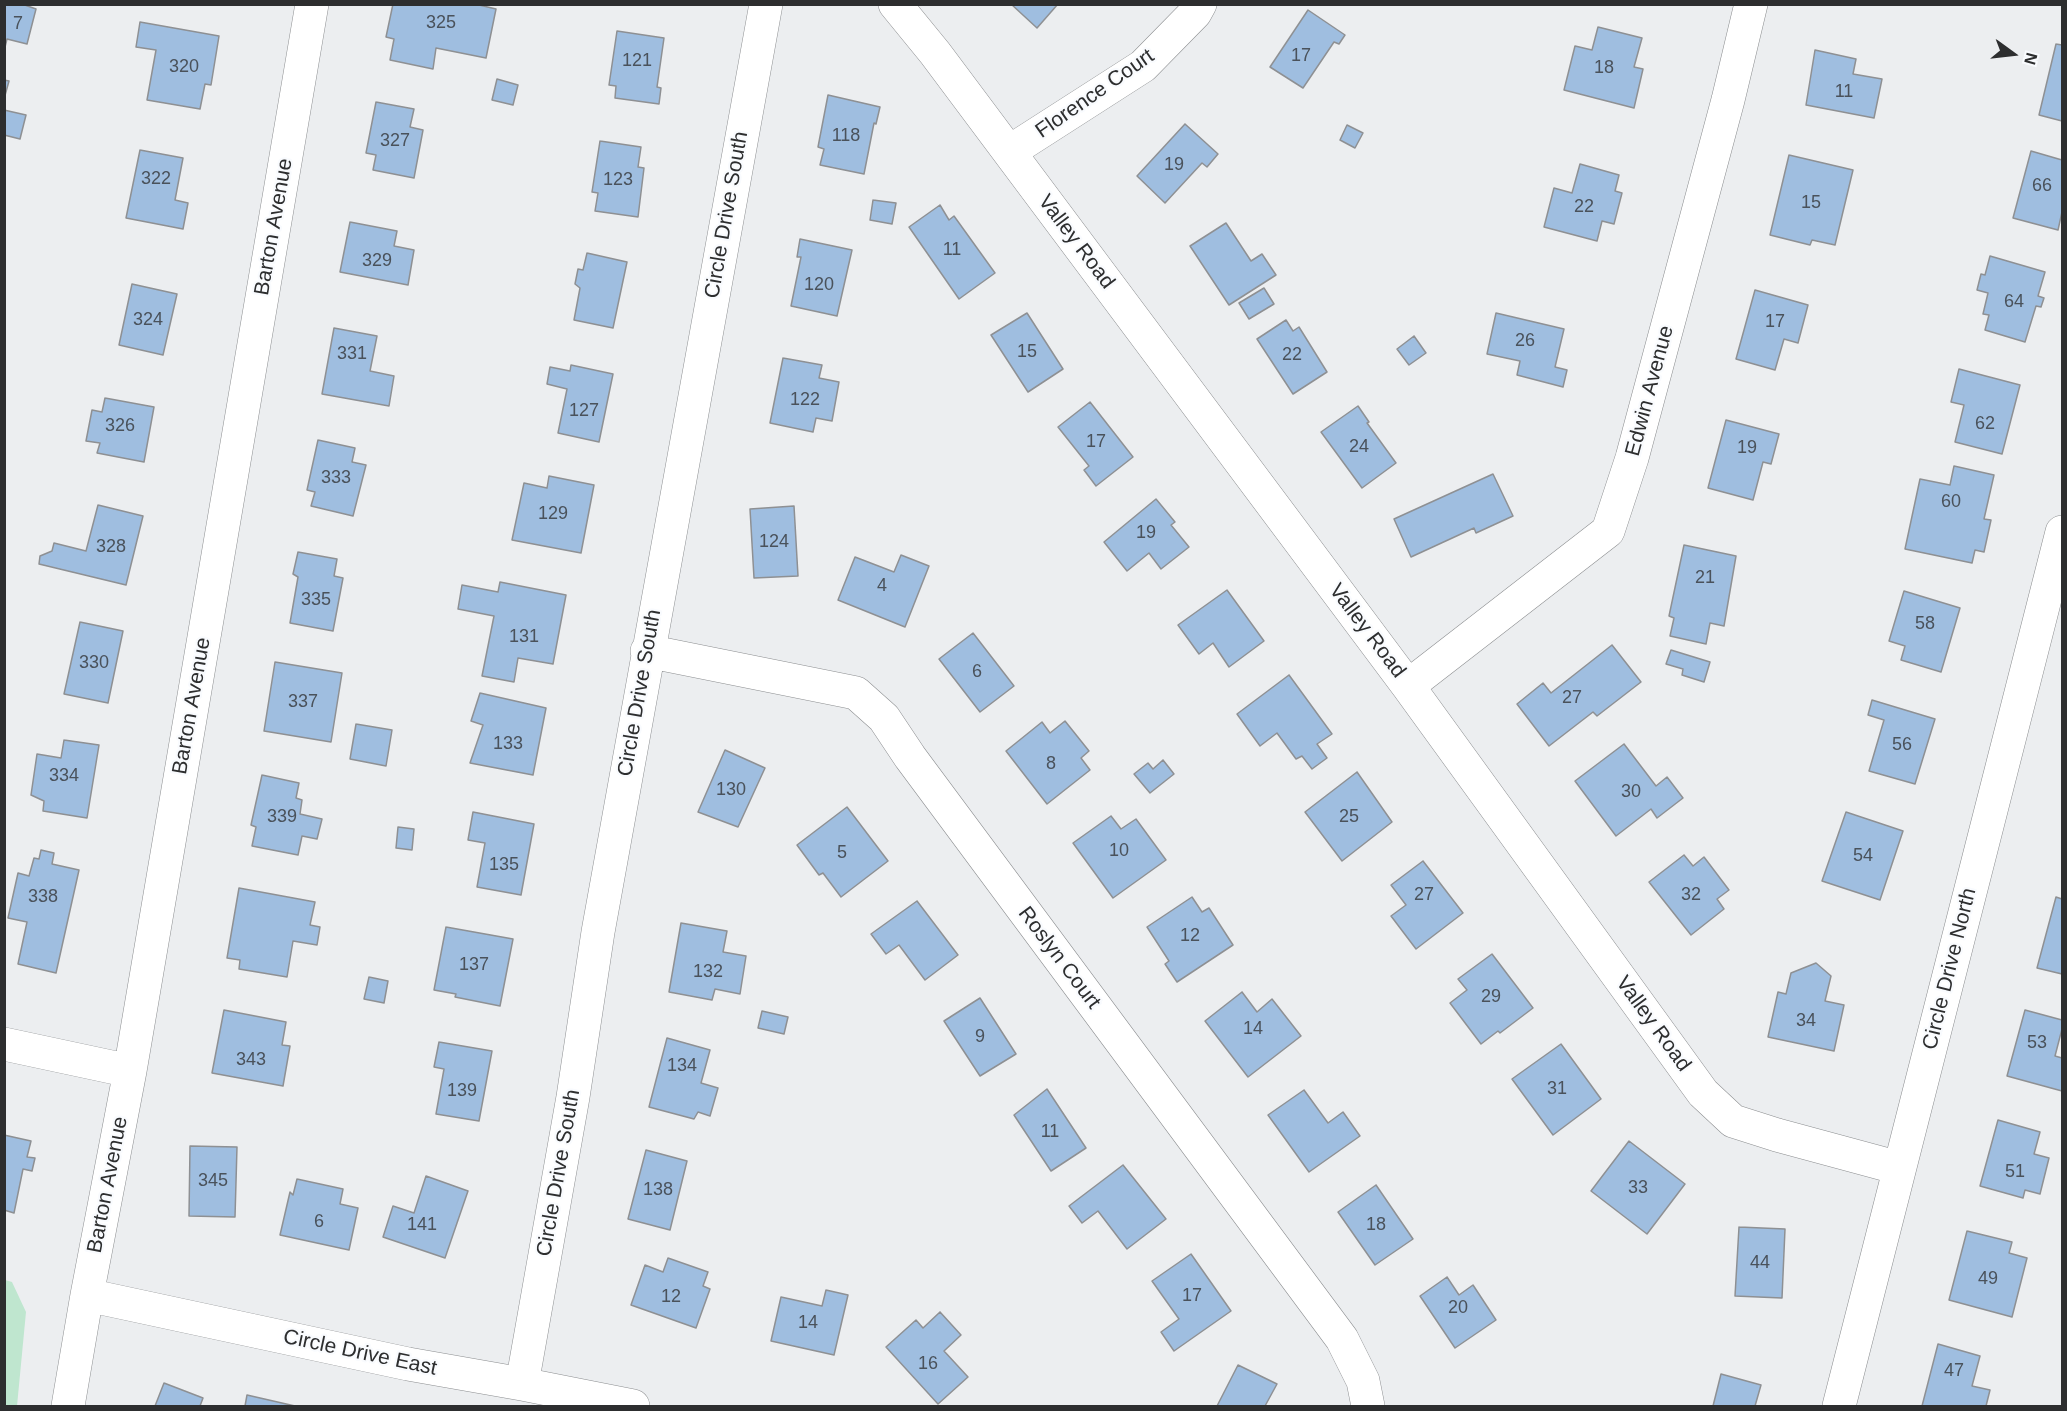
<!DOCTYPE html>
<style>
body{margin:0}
#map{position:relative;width:2067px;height:1411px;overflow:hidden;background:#eceef0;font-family:Helvetica,sans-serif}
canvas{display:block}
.frame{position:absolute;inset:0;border:6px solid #2d2e2f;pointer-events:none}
.north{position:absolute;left:1983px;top:24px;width:60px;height:60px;-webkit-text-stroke:4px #f9fbfe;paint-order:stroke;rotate:105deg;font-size:16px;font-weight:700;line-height:24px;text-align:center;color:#2d2e2f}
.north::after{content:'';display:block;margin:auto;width:21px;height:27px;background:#2d2e2f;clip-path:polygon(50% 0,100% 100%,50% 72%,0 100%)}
</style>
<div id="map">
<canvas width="2067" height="1411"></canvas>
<div class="frame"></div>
<div class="north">N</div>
</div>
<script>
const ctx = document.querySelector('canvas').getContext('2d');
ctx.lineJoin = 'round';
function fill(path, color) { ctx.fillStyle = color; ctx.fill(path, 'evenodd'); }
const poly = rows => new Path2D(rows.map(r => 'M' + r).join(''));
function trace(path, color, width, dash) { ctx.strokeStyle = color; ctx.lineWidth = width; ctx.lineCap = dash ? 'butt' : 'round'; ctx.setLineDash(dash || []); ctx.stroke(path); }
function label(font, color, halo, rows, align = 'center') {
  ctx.font = font + ' Helvetica,sans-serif'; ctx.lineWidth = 4.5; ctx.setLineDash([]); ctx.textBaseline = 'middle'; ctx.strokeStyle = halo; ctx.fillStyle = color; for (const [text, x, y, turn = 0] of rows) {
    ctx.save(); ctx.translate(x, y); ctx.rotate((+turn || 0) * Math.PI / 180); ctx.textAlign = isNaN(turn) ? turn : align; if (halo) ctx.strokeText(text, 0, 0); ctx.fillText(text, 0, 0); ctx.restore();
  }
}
fill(poly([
 [5,1280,12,1282,26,1312,17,1406,5,1406]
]), '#bfe6cf');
const building = poly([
 [4,4,22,4,36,9,27,44,7,39,4,51,4,4],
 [393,4,475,4,496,9,486,58,436,48,433,69,390,60,394,39,386,37,393,4],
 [1011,4,1058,4,1037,28,1011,4],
 [1308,10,1345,35,1339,44,1334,42,1303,88,1270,67,1308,10],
 [140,22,219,36,211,85,205,84,200,109,147,100,156,50,136,47,140,22],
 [1598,27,1642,38,1634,67,1643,69,1634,108,1564,90,1575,46,1592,50,1598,27],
 [617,31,664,38,657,87,661,88,659,104,615,98,616,86,609,85,617,31],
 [2056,44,2062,45,2062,121,2039,115,2056,44],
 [1815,50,1856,59,1853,74,1882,79,1874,118,1806,105,1815,50],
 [497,79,518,85,513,105,492,100,497,79],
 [4,80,9,81,4,99,4,80],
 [828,95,880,107,876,124,874,123,864,174,820,165,824,149,818,147,828,95],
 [376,102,414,109,410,127,423,130,414,178,373,170,376,155,366,153,376,102],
 [4,110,26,115,20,139,4,135,4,110],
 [1185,124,1218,154,1207,167,1202,163,1165,203,1137,176,1185,124],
 [1347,125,1363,133,1355,148,1340,140,1347,125],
 [600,141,641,147,638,167,644,168,638,217,595,211,598,193,592,192,600,141],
 [140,150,183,158,175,200,188,203,183,229,126,218,140,150],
 [2031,151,2062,160,2062,212,2058,230,2013,218,2031,151],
 [1789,155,1853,170,1835,245,1812,240,1810,245,1770,235,1789,155],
 [1580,164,1619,175,1615,191,1622,193,1614,224,1602,221,1597,241,1544,227,1554,188,1572,193,1580,164],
 [873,200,896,203,892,224,870,220,873,200],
 [940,205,949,220,954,216,995,273,959,299,909,227,940,205],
 [350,222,397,231,394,246,414,250,408,285,340,272,350,222],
 [1226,223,1251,261,1262,254,1276,275,1229,305,1190,246,1226,223],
 [800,239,852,250,837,316,791,306,801,257,797,257,800,239],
 [587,253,627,262,613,328,574,320,580,288,575,284,578,269,583,270,587,253],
 [1990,256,2045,272,2038,296,2044,298,2041,307,2036,306,2025,342,1985,330,1989,315,1983,314,1988,293,1977,290,1981,274,1985,275,1990,256],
 [132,284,177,294,163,355,119,345,132,284],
 [1264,288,1274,304,1249,319,1239,303,1264,288],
 [1755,290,1808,305,1798,343,1784,339,1775,370,1736,359,1755,290],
 [1027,313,1063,369,1028,392,991,335,1027,313],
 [1496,313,1564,329,1555,367,1567,370,1563,387,1517,375,1520,361,1487,354,1496,313],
 [1286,320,1293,331,1299,327,1327,372,1293,394,1257,339,1286,320],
 [334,328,377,336,370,371,394,376,389,406,322,394,334,328],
 [1414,336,1426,353,1409,365,1397,349,1414,336],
 [783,358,822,365,819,378,839,382,832,421,816,418,813,432,770,423,783,358],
 [571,365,613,374,599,442,558,433,567,389,547,384,550,367,570,371,571,365],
 [1959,369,2020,385,2002,454,1955,442,1964,405,1951,402,1959,369],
 [105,398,154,407,144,462,97,453,100,443,86,441,92,410,102,412,105,398],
 [1090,402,1133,457,1096,486,1084,470,1089,466,1058,427,1090,402],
 [1358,406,1369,422,1367,423,1396,463,1362,488,1321,432,1358,406],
 [1726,420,1779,434,1771,464,1763,462,1753,500,1708,488,1726,420],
 [318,440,355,448,352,462,366,465,353,516,311,506,315,492,307,490,318,440],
 [1954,466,1994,475,1984,519,1991,520,1984,552,1975,550,1972,563,1905,549,1920,479,1950,485,1954,466],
 [1493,474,1513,516,1476,533,1474,528,1411,557,1394,519,1493,474],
 [549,476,594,485,581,553,512,540,524,483,547,488,549,476],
 [1156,499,1175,522,1171,525,1189,547,1161,569,1149,553,1127,571,1104,542,1156,499],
 [98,505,143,516,126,585,39,564,40,556,52,551,54,543,86,551,98,505],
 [794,506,798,576,754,578,750,509,794,506],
 [1684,545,1736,556,1724,626,1710,623,1706,644,1670,636,1674,618,1669,616,1684,545],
 [298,552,337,559,334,576,343,578,333,631,290,623,298,577,293,574,298,552],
 [901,555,929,566,905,627,838,600,855,557,894,572,901,555],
 [500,582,566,595,553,664,518,658,514,682,482,676,494,616,458,609,462,585,498,592,500,582],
 [1227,590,1264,641,1229,667,1213,643,1199,654,1178,625,1227,590],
 [1904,591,1960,608,1941,672,1901,660,1905,646,1889,641,1904,591],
 [80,622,123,631,108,703,64,694,80,622],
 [973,633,1014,686,980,712,939,659,973,633],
 [1612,645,1641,682,1597,716,1593,712,1549,746,1517,704,1543,683,1551,693,1612,645],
 [1671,650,1710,662,1704,682,1682,675,1683,669,1666,664,1671,650],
 [275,662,342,673,331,742,264,731,275,662],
 [1289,675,1332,734,1317,744,1327,758,1312,769,1302,756,1296,759,1277,733,1260,746,1237,714,1289,675],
 [480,693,546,708,533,775,470,763,483,725,471,721,480,693],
 [1872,700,1935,719,1915,784,1869,771,1884,720,1868,715,1872,700],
 [1065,721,1089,751,1081,758,1090,770,1047,804,1006,751,1042,722,1050,733,1065,721],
 [356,724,392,730,386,766,350,759,356,724],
 [64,740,99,745,87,818,43,811,44,801,31,795,37,754,61,758,64,740],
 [1624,744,1656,786,1667,777,1683,798,1657,818,1651,809,1616,836,1575,781,1624,744],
 [725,750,765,768,738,827,698,812,725,750],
 [1163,760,1174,774,1150,793,1134,774,1148,763,1153,769,1163,760],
 [1357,772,1392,822,1342,861,1305,812,1357,772],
 [262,775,299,783,296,798,302,800,300,814,322,819,317,839,302,836,298,855,252,846,256,827,251,825,262,775],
 [847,807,888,861,841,897,823,873,819,875,797,845,847,807],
 [473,812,534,824,521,895,477,887,485,843,468,840,473,812],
 [1846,812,1903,831,1880,900,1822,881,1846,812],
 [1111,816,1121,829,1136,819,1166,860,1113,898,1073,843,1111,816],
 [398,827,414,829,412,850,396,848,398,827],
 [41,850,54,853,52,864,79,870,56,973,18,964,27,922,8,918,18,873,29,876,34,858,39,859,41,850],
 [1684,855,1693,866,1704,857,1729,890,1717,899,1724,909,1691,935,1649,882,1684,855],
 [1423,861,1463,913,1416,949,1391,916,1406,905,1391,885,1423,861],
 [239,888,315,902,310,925,320,927,317,945,293,941,287,977,239,969,240,960,227,958,239,888],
 [1192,897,1202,912,1209,908,1233,945,1177,982,1165,964,1169,961,1147,927,1192,897],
 [2056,897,2062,899,2062,974,2037,968,2056,897],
 [917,901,958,955,925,980,899,945,886,954,871,934,917,901],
 [681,923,727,931,723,952,746,956,740,994,715,989,712,1000,669,992,681,923],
 [446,927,513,939,500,1006,455,997,456,994,434,990,446,927],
 [1492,954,1533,1008,1500,1033,1498,1031,1481,1044,1450,1003,1467,990,1458,979,1492,954],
 [1816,963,1831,976,1825,1001,1844,1005,1834,1051,1768,1037,1778,992,1786,994,1791,973,1816,963],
 [369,977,388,981,384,1003,364,999,369,977],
 [1242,992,1257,1012,1272,999,1301,1036,1248,1077,1205,1021,1242,992],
 [980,998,1016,1054,980,1076,944,1021,980,998],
 [224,1010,286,1022,282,1045,290,1046,283,1086,212,1073,224,1010],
 [2025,1010,2062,1020,2062,1029,2055,1056,2062,1058,2062,1091,2007,1076,2025,1010],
 [762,1011,788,1017,784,1034,758,1028,762,1011],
 [667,1038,710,1050,701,1083,718,1088,710,1116,698,1112,694,1119,649,1107,667,1038],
 [439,1042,492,1051,479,1121,436,1114,444,1069,434,1067,439,1042],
 [1561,1044,1601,1099,1553,1135,1512,1079,1561,1044],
 [1047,1089,1086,1148,1051,1171,1014,1115,1047,1089],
 [1304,1090,1328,1123,1343,1112,1360,1136,1309,1172,1268,1115,1304,1090],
 [1998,1120,2040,1132,2034,1154,2049,1158,2040,1194,2025,1190,2023,1198,1980,1186,1998,1120],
 [4,1135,31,1141,27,1157,35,1158,32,1171,23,1169,14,1213,4,1210,4,1135],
 [1629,1141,1685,1184,1647,1234,1591,1191,1629,1141],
 [190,1146,237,1147,235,1217,189,1216,190,1146],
 [646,1150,687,1161,670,1230,628,1219,646,1150],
 [1123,1165,1166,1219,1127,1249,1098,1211,1082,1223,1069,1206,1123,1165],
 [426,1176,468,1191,445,1258,383,1237,393,1206,414,1213,426,1176],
 [297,1179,343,1189,340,1204,358,1208,349,1250,280,1235,290,1192,293,1195,297,1179],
 [1376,1185,1413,1239,1375,1265,1338,1212,1376,1185],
 [1739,1227,1785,1229,1782,1298,1735,1296,1739,1227],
 [1967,1231,2012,1242,2009,1253,2027,1258,2012,1317,1949,1300,1967,1231],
 [1191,1254,1231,1311,1174,1351,1161,1332,1179,1319,1152,1281,1191,1254],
 [668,1258,708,1272,703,1286,710,1289,696,1328,631,1305,645,1265,663,1272,668,1258],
 [1447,1277,1459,1295,1473,1285,1496,1320,1455,1348,1420,1296,1447,1277],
 [826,1290,848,1295,834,1355,771,1341,781,1297,822,1306,826,1290],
 [940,1312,961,1335,944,1351,968,1377,938,1404,886,1347,916,1320,923,1328,940,1312],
 [1938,1344,1980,1356,1972,1386,1990,1390,1986,1406,1922,1406,1938,1344],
 [1238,1365,1277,1384,1265,1406,1217,1406,1238,1365],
 [1721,1374,1761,1385,1755,1406,1713,1406,1721,1374],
 [164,1383,203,1398,200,1406,155,1406,164,1383],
 [247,1395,295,1406,245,1406,247,1395]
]);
fill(building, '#9fbee0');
trace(building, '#8e9093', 1.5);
const minor = poly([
 [895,4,935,53,1408,686,1703,1093,1733,1121,1777,1135,1899,1168],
 [1009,152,1143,66,1195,13,1200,4],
 [647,651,856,693,884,718,910,757,1342,1339,1363,1381,1368,1406],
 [1408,686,1608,531,1632,458,1728,100,1751,4],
 [4,1044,130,1071],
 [87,1295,408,1364,522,1384,633,1406],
 [522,1384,573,1097,598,932,766,4],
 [68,1406,87,1295,130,1071,312,4],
 [1839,1406,2062,532]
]);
trace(minor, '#8c8e90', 34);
trace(minor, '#fff', 33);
label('18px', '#4a525b', null, [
 ["325",441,23],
 ["7",18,24],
 ["17",1301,56],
 ["121",637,61],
 ["320",184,67],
 ["18",1604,68],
 ["11",1844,92],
 ["118",846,136],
 ["327",395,141],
 ["19",1174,165],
 ["322",156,179],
 ["123",618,180],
 ["66",2042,186],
 ["15",1811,203],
 ["22",1584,207],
 ["11",952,250],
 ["329",377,261],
 ["120",819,285],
 ["64",2014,302],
 ["324",148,320],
 ["17",1775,322],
 ["26",1525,341],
 ["15",1027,352],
 ["331",352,354],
 ["22",1292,355],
 ["122",805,400],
 ["127",584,411],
 ["62",1985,424],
 ["326",120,426],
 ["17",1096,442],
 ["24",1359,447],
 ["19",1747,448],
 ["333",336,478],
 ["60",1951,502],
 ["129",553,514],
 ["19",1146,533],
 ["124",774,542],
 ["328",111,547],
 ["21",1705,578],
 ["4",882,586],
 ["335",316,600],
 ["58",1925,624],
 ["131",524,637],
 ["330",94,663],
 ["6",977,672],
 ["27",1572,698],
 ["337",303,702],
 ["133",508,744],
 ["56",1902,745],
 ["8",1051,764],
 ["334",64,776],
 ["130",731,790],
 ["30",1631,792],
 ["339",282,817],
 ["25",1349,817],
 ["10",1119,851],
 ["5",842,853],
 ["54",1863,856],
 ["135",504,865],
 ["27",1424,895],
 ["32",1691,895],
 ["338",43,897],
 ["12",1190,936],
 ["137",474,965],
 ["132",708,972],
 ["29",1491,997],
 ["34",1806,1021],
 ["14",1253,1029],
 ["9",980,1037],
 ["53",2037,1043],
 ["343",251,1060],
 ["134",682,1066],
 ["31",1557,1089],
 ["139",462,1091],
 ["11",1050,1132],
 ["51",2015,1172],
 ["345",213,1181],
 ["33",1638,1188],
 ["138",658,1190],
 ["6",319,1222],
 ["141",422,1225],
 ["18",1376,1225],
 ["44",1760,1263],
 ["49",1988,1279],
 ["17",1192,1296],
 ["12",671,1297],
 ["20",1458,1308],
 ["14",808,1323],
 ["16",928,1364],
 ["47",1954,1371]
]);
label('21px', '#2d2e2f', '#f9fbfe', [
 ["Florence Court",1095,94,-35],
 ["Circle Drive South",727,215,-80],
 ["Barton Avenue",274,227,-80],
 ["Valley Road",1076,242,53],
 ["Edwin Avenue",1650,391,-75],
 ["Valley Road",1367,631,53],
 ["Circle Drive South",640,693,-80],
 ["Barton Avenue",192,706,-80],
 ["Roslyn Court",1059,958,53],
 ["Circle Drive North",1950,969,-76],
 ["Valley Road",1653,1024,54],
 ["Circle Drive South",559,1173,-80],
 ["Barton Avenue",108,1185,-79],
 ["Circle Drive East",360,1353,12]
]);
</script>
